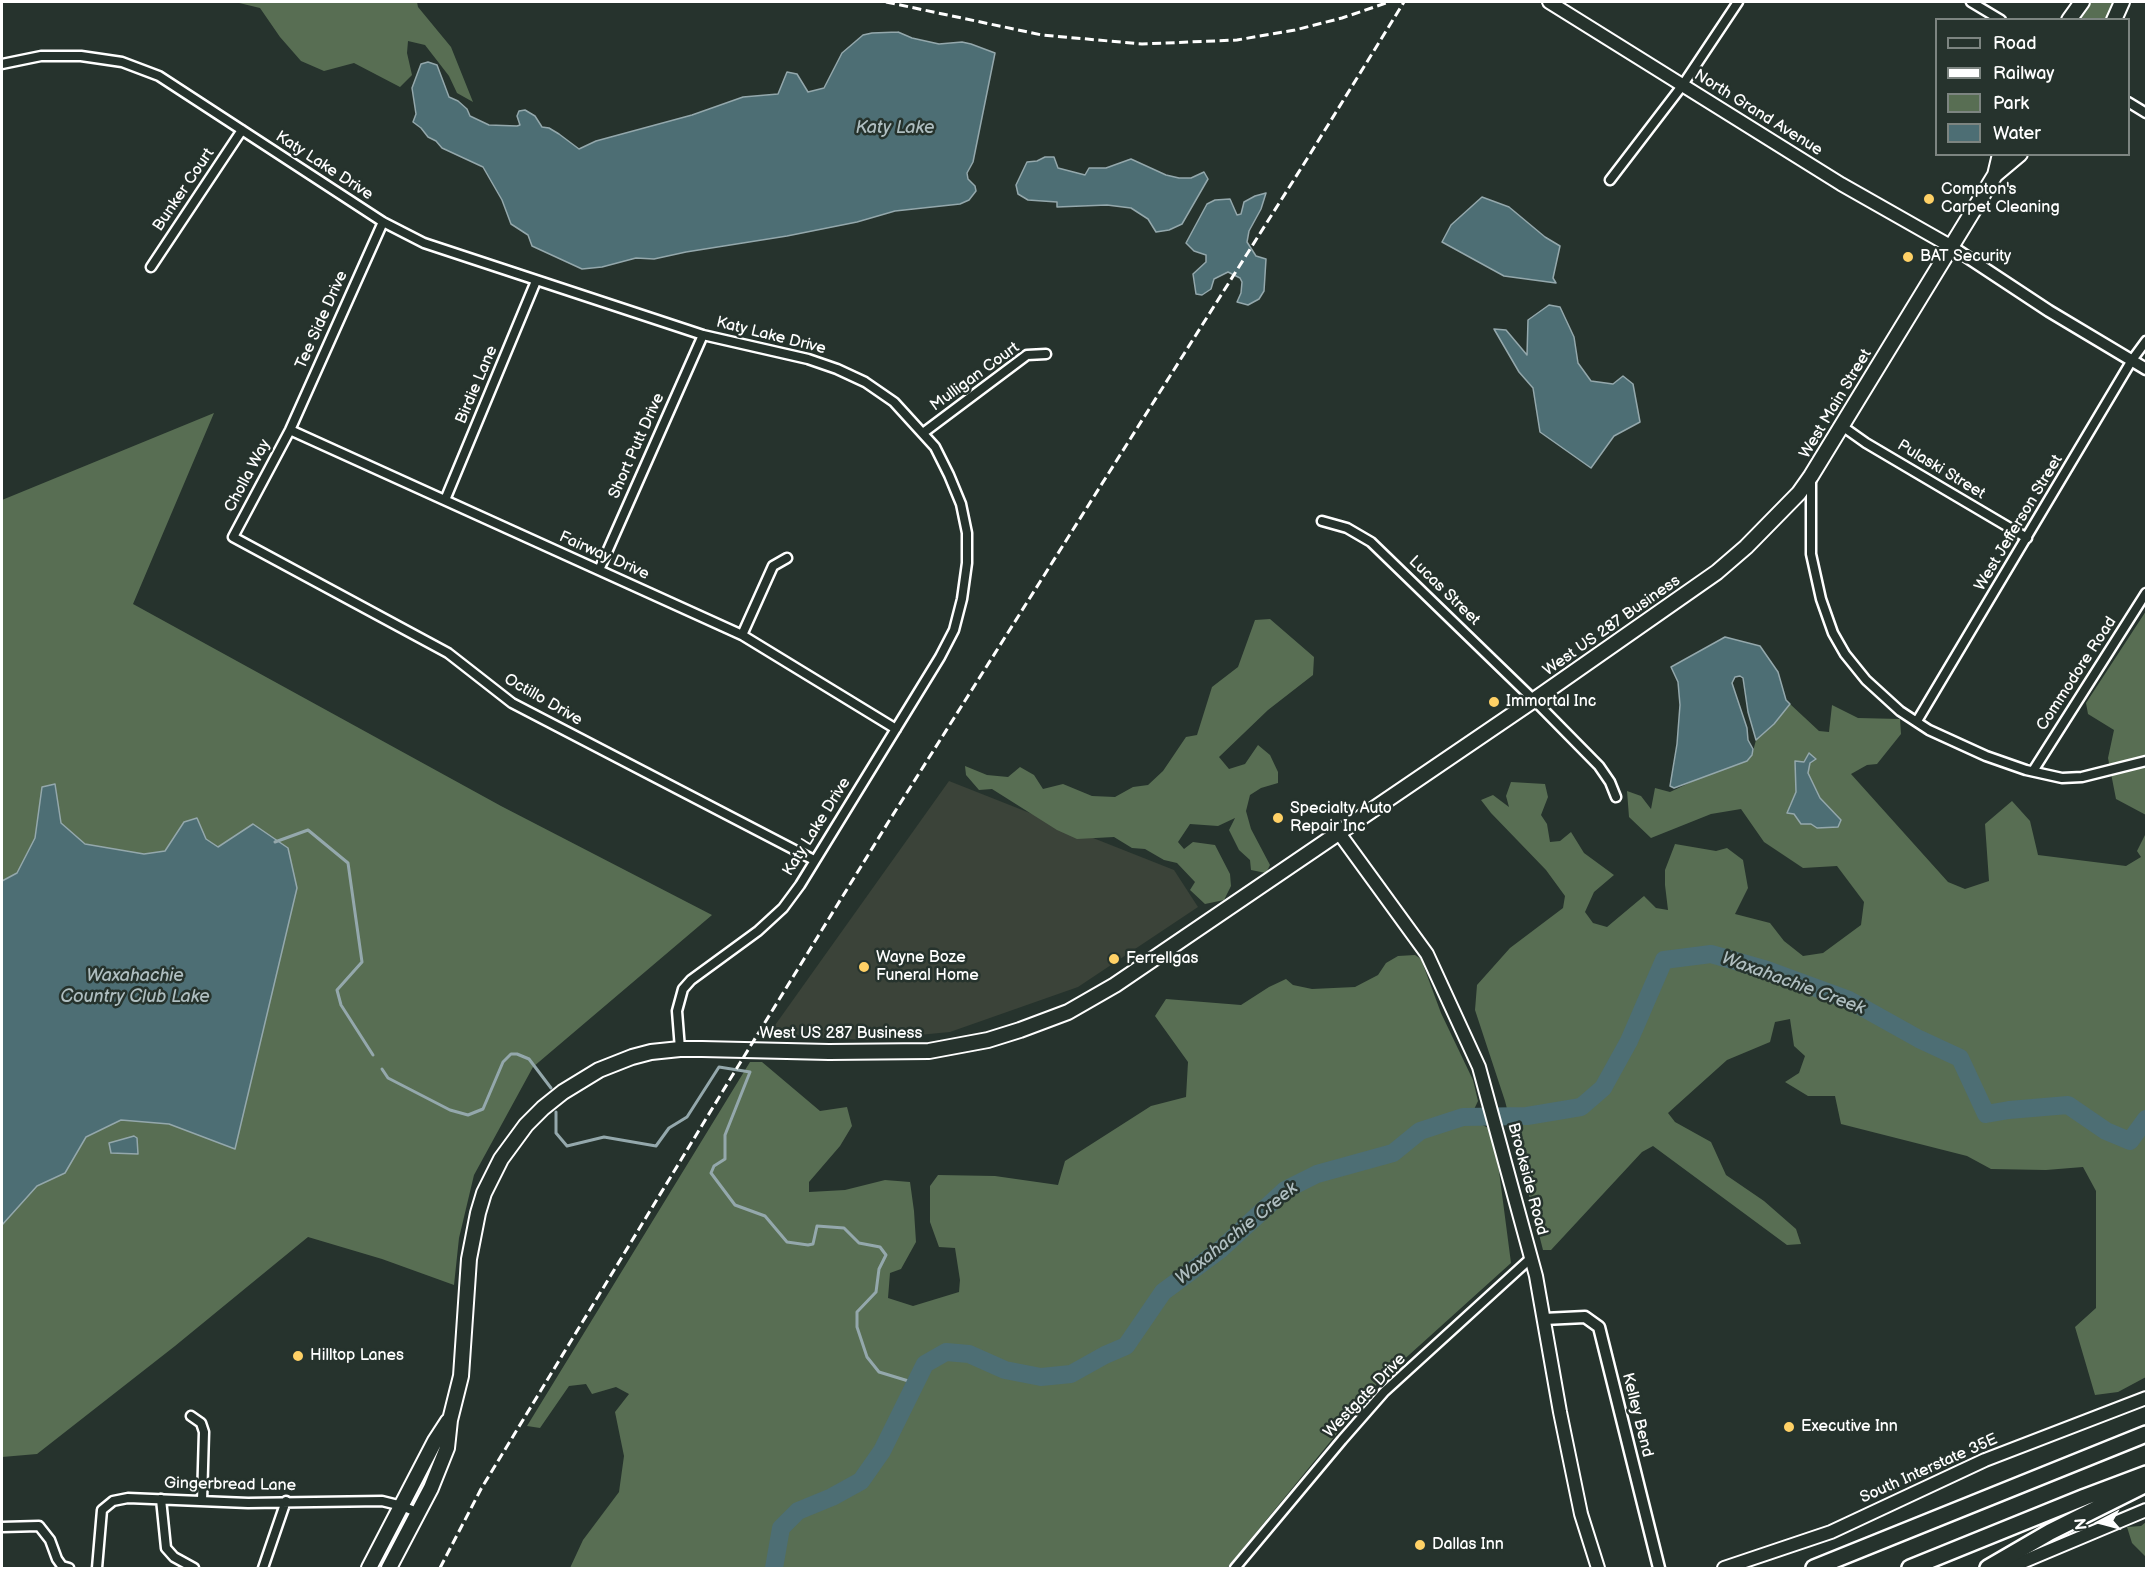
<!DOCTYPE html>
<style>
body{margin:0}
#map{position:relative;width:2148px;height:1570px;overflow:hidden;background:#26332d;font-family:"Balsamiq Sans",sans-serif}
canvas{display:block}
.frame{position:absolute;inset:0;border:3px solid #fff;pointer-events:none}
.legend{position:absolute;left:1935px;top:18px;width:195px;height:138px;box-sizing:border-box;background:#26332d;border:2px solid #7d8581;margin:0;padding:8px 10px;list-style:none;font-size:18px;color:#fff}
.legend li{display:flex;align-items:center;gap:12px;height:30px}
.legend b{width:30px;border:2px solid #7d8581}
.north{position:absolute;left:2070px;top:1492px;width:60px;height:60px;-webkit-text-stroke:4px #26332d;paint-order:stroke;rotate:264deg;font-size:16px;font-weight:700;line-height:24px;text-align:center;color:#fff}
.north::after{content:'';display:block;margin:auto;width:21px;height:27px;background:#fff;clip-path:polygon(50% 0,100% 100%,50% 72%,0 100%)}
</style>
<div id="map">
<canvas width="2148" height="1570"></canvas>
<div class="frame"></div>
<ul class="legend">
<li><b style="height:8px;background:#26332d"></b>Road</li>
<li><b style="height:8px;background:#fff"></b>Railway</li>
<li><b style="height:16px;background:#586e53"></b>Park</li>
<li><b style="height:16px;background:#4d6e74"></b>Water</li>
</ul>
<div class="north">N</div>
</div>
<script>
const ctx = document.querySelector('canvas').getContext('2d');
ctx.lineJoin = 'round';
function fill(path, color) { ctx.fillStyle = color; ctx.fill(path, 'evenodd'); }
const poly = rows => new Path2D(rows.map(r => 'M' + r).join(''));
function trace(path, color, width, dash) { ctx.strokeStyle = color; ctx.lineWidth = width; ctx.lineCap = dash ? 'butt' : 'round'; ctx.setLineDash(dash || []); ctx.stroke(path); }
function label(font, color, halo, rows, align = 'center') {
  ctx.font = font + ' "Balsamiq Sans",sans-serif'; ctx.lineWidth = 5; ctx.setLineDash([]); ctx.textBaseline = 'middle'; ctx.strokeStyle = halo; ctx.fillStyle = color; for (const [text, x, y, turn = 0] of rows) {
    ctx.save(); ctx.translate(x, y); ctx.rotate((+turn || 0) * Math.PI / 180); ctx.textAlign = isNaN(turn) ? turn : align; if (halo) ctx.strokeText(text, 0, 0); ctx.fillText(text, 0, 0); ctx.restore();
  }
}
fill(poly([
 [949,781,1174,870,1198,907,1078,987,950,1032,866,1040,805,1037,773,1028]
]), '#3b4339');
fill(poly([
 [235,2,417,2,418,7,451,47,473,102,457,93,449,76,425,45,408,41,407,53,412,75,400,87,354,63,324,71,301,61,280,37,260,8],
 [2090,2,2115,2,2108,19,2076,20],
 [214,413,133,604,501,806,712,915,533,1067,474,1175,459,1238,454,1285,382,1259,308,1237,175,1346,37,1454,2,1457,2,500],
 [2146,611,2146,815,2116,799,2108,758,2114,730,2088,714,2086,703],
 [1270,619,1314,657,1313,675,1268,710,1219,757,1229,769,1245,764,1258,745,1270,755,1278,772,1278,783,1261,788,1250,795,1246,811,1251,829,1270,865,1266,873,1251,870,1250,860,1239,850,1229,830,1235,818,1218,826,1190,824,1178,842,1184,849,1193,842,1215,845,1230,874,1231,886,1224,900,1205,904,1190,890,1195,882,1177,863,1164,860,1145,849,1132,848,1114,837,1077,839,1057,830,992,789,979,790,966,775,965,766,987,775,1008,777,1020,767,1034,775,1043,789,1063,784,1092,796,1115,797,1133,787,1148,785,1163,771,1186,737,1197,735,1212,687,1238,667,1255,620],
 [1790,704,1819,731,1829,732,1832,705,1858,718,1900,719,1901,734,1877,764,1867,765,1851,774,1948,882,1965,889,1989,881,1985,824,2012,801,2030,821,2038,855,2126,866,2141,857,2137,851,2146,833,2146,1377,2118,1392,2095,1395,2075,1327,2096,1308,2096,1191,2083,1167,2046,1170,1991,1169,1967,1156,1841,1124,1835,1096,1808,1096,1785,1082,1799,1073,1805,1056,1794,1046,1790,1019,1775,1022,1770,1042,1727,1060,1668,1113,1675,1122,1711,1142,1726,1175,1764,1201,1796,1229,1801,1244,1787,1245,1653,1146,1642,1152,1551,1250,1543,1250,1505,1101,1475,1010,1477,985,1510,948,1563,908,1565,896,1546,870,1491,813,1481,800,1493,795,1509,807,1506,796,1511,782,1545,784,1548,797,1541,815,1547,824,1550,842,1560,841,1571,832,1584,853,1614,875,1594,892,1585,912,1593,923,1607,927,1644,896,1656,908,1668,910,1665,885,1665,870,1675,844,1716,851,1727,848,1743,860,1748,888,1735,914,1770,923,1784,941,1803,956,1823,953,1861,925,1864,902,1837,866,1803,868,1764,842,1741,809,1711,814,1651,838,1629,817,1627,791,1641,796,1651,809,1655,788,1670,792,1704,776,1747,761,1752,755,1756,740,1774,724],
 [1809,753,1810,763,1808,773,1820,798,1841,820,1801,824,1789,807,1796,792,1795,762,1804,762],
 [1415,955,1421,959,1441,1013,1473,1080,1478,1101,1470,1118,1490,1129,1499,1171,1511,1263,1379,1382,1227,1568,570,1568,583,1540,619,1492,624,1456,615,1412,629,1394,616,1387,592,1394,586,1384,569,1386,540,1428,527,1426,750,1062,762,1062,820,1111,847,1107,852,1126,840,1146,809,1182,809,1192,845,1190,885,1180,910,1182,914,1211,916,1242,901,1269,890,1273,888,1298,913,1306,959,1292,960,1280,955,1248,939,1247,930,1222,930,1186,938,1175,995,1176,1058,1185,1065,1161,1151,1106,1186,1097,1188,1062,1155,1016,1166,999,1241,1005,1269,987,1286,979,1293,985,1312,989,1355,987,1378,975,1386,963,1398,956],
 [2146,1522,2146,1557,2132,1543,2127,1527,2141,1526]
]), '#586e53');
const water = poly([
 [898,32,912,38,939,44,962,42,971,44,995,53,973,162,967,173,968,179,975,186,976,191,969,200,960,204,895,211,857,222,787,236,686,252,654,259,636,258,602,267,582,269,532,246,528,235,511,224,502,200,483,167,442,148,436,141,428,137,421,128,413,122,416,114,412,88,421,64,428,62,437,65,449,97,458,101,467,109,470,116,489,125,517,126,520,125,517,116,519,111,525,110,535,116,542,127,549,128,559,134,579,149,596,141,692,115,743,97,778,94,787,72,797,74,808,92,824,88,842,53,863,35,872,33,898,32],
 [1045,157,1054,157,1058,168,1085,175,1089,168,1106,168,1131,159,1166,175,1179,178,1191,178,1204,172,1208,179,1182,224,1169,230,1156,232,1148,219,1131,208,1107,205,1057,207,1057,202,1028,200,1018,194,1016,185,1027,162,1037,161,1045,157],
 [1266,193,1261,209,1249,231,1247,242,1256,256,1266,259,1264,291,1259,299,1248,305,1237,302,1241,293,1242,282,1240,278,1228,272,1214,279,1211,289,1202,295,1196,294,1193,274,1206,262,1206,255,1194,251,1186,243,1207,204,1215,200,1230,199,1237,215,1241,214,1244,202,1255,196,1266,193],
 [1482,197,1509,207,1545,237,1560,246,1553,278,1556,283,1504,276,1442,242,1451,225,1482,197],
 [1549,305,1560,307,1574,337,1578,363,1591,381,1613,384,1623,376,1633,384,1640,422,1614,436,1591,468,1540,432,1533,388,1519,372,1494,329,1506,330,1527,355,1528,320,1549,305],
 [1725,637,1760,646,1778,672,1786,700,1790,704,1774,724,1756,740,1748,712,1743,678,1740,676,1735,677,1732,683,1747,728,1748,740,1753,749,1752,755,1747,761,1674,788,1670,786,1677,744,1680,705,1678,682,1671,667,1725,637],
 [1809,753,1816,759,1810,763,1808,773,1820,798,1841,820,1838,827,1817,828,1811,824,1801,824,1794,814,1787,813,1796,792,1795,761,1804,762,1809,753],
 [55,784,61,823,85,844,144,854,165,851,184,822,197,818,206,839,218,847,253,824,288,848,297,888,235,1149,169,1124,121,1120,86,1137,65,1173,37,1186,2,1225,2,881,17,873,35,838,42,787,55,784],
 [134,1136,137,1138,138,1154,111,1153,109,1143,134,1136]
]);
fill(water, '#4d6e74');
trace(water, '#94a8ac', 1.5);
trace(poly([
 [275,842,308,830,348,863,362,962,337,990,341,1005,373,1055],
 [382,1069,388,1078,450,1110,468,1115,483,1109,503,1062,511,1054,517,1054,529,1059,551,1088],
 [556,1112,556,1133,567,1146,604,1137,656,1146,669,1128,687,1117,719,1067,750,1072,725,1135,725,1159,714,1166,711,1173,735,1205,765,1216,787,1242,808,1245,813,1244,817,1226,844,1228,859,1243,880,1247,886,1255,879,1269,876,1292,857,1312,857,1327,867,1357,879,1372,915,1383]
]), '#94a8ac', 3);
trace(poly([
 [774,1568,781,1528,798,1511,832,1497,861,1481,882,1451,925,1364,946,1352,969,1354,1005,1370,1041,1377,1071,1374,1105,1355,1126,1346,1163,1292,1221,1249,1285,1190,1317,1174,1393,1153,1420,1131,1463,1117,1527,1116,1581,1107,1603,1088,1629,1041,1664,960,1711,954,1767,970,1849,1000,1919,1039,1960,1058,1986,1114,2009,1110,2068,1105,2106,1131,2130,1141,2146,1119]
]), '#4d6e74', 18);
const minor = poly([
 [1971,2,2001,20],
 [2,64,41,56,81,56,122,62,159,76,383,222,424,243,703,335,808,359,837,369,865,382,894,402,935,447,949,475,961,504,967,533,967,563,962,599,954,630,940,657,800,885,783,908,758,931,691,980,683,989,677,1011,680,1049],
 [2128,102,2146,113],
 [1610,180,1682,86,1738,2],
 [383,222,290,430,233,537,448,653,512,703,814,860],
 [151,267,242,130],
 [1842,426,1866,443,2027,538],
 [290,430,742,635,896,729],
 [923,433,1027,355,1046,354],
 [1811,478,1811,554,1821,599,1833,633,1845,654,1866,680,1900,711,1929,730,1986,756,2026,770,2062,778,2082,777,2146,761],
 [445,500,536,281],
 [1322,521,1347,528,1371,542,1534,700,1599,766,1610,782,1616,797],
 [599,570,703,335],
 [742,635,773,566,787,558],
 [1917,721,2132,360,2146,341],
 [2033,771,2146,593],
 [191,1416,201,1423,204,1432,202,1501],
 [161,1499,166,1548,174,1557,194,1568],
 [2,1527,39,1526,50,1540,57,1559,62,1566,69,1568],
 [97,1568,102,1510,113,1501,128,1498,248,1503,382,1501,402,1506,419,1513],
 [263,1568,286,1501],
 [1235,1568,1342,1440,1384,1392,1531,1258]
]);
const tertiary = poly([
 [1952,247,2049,311,2146,369],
 [1544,1319,1585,1317,1599,1327,1659,1568]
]);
const secondary = poly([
 [1549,2,1841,184,1952,247],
 [1339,833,1427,954,1479,1067,1536,1276,1560,1412,1581,1514,1598,1568],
 [1724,1568,1831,1532,1985,1460,2146,1398],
 [2008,1568,2146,1510]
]);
const primary = poly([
 [2069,20,2082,2],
 [2114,20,2122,2],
 [1995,175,2020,154],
 [369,1568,435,1441,448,1421],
 [389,1568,431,1488,447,1448,450,1420,461,1376,469,1259,478,1213,484,1193,501,1159,526,1125,543,1108,563,1092,599,1070,632,1057,651,1052,680,1049,702,1049,829,1052,929,1051,988,1040,1020,1030,1068,1012,1115,985,1534,700,1717,572,1746,547,1799,493,1811,476,1995,175,2000,154]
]);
const motorway = poly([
 [1814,1568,2146,1434],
 [1910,1568,2085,1497,2146,1474],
 [1988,1568,2050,1532,2146,1484]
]);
trace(minor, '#fff', 13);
trace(tertiary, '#fff', 15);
trace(secondary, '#fff', 16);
trace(primary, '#fff', 18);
trace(motorway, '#fff', 20);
trace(minor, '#26332d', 8);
trace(tertiary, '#26332d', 10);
trace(secondary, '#26332d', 12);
trace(primary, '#26332d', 14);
trace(motorway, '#26332d', 15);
trace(poly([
 [886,2,1042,35,1142,44,1237,40,1295,30,1342,18,1389,2],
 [440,1568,481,1489,732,1076,889,821,1307,159,1404,2]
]), '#fff', 3, [9, 4.5]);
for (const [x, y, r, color] of [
 [1929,199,6,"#ffd166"],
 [1908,257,6,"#ffd166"],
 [1494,702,6,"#ffd166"],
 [1278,818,6,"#ffd166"],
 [1114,959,6,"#ffd166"],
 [864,967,6,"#ffd166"],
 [298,1356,6,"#ffd166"],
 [1789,1427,6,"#ffd166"],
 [1420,1545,6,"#ffd166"]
]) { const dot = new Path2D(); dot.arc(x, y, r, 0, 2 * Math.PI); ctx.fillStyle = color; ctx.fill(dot); trace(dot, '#26332d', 2); }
label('16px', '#fff', '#26332d', [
 ["North Grand Avenue",1758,113,32],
 ["Katy Lake Drive",324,166,33],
 ["Bunker Court",184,190,-56],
 ["Tee Side Drive",322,320,-66],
 ["Katy Lake Drive",771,336,14],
 ["Mulligan Court",975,377,-36],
 ["Birdie Lane",477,385,-67],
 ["West Main Street",1836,404,-59],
 ["Short Putt Drive",637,446,-66],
 ["Pulaski Street",1941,470,31],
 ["Cholla Way",248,476,-62],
 ["West Jefferson Street",2019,523,-59],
 ["Fairway Drive",604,556,24],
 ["Lucas Street",1444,591,44],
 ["West US 287 Business",1612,626,-35],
 ["Commodore Road",2077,674,-57],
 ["Octillo Drive",543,700,30],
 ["Katy Lake Drive",817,827,-58],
 ["West US 287 Business",841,1034],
 ["Brookside Road",1527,1179,75],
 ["Westgate Drive",1365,1396,-46],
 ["Kelley Bend",1637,1415,76],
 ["South Interstate 35E",1929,1469,-24],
 ["Gingerbread Lane",230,1485,1]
]);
label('16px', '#fff', '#26332d', [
 ["Compton's",1941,190],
 ["Carpet Cleaning",1941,208],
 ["BAT Security",1920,257],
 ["Immortal Inc",1506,702],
 ["Specialty Auto",1290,809],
 ["Repair Inc",1290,827],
 ["Wayne Boze",876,958],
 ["Funeral Home",876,976],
 ["Ferrellgas",1126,959],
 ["Hilltop Lanes",310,1356],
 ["Executive Inn",1801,1427],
 ["Dallas Inn",1432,1545]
], 'left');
label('italic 18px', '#afbec0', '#26332d', [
 ["Katy Lake",895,128],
 ["Waxahachie",135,976],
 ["Country Club Lake",135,997],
 ["Waxahachie Creek",1793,984,20],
 ["Waxahachie Creek",1237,1234,-39]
]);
</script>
